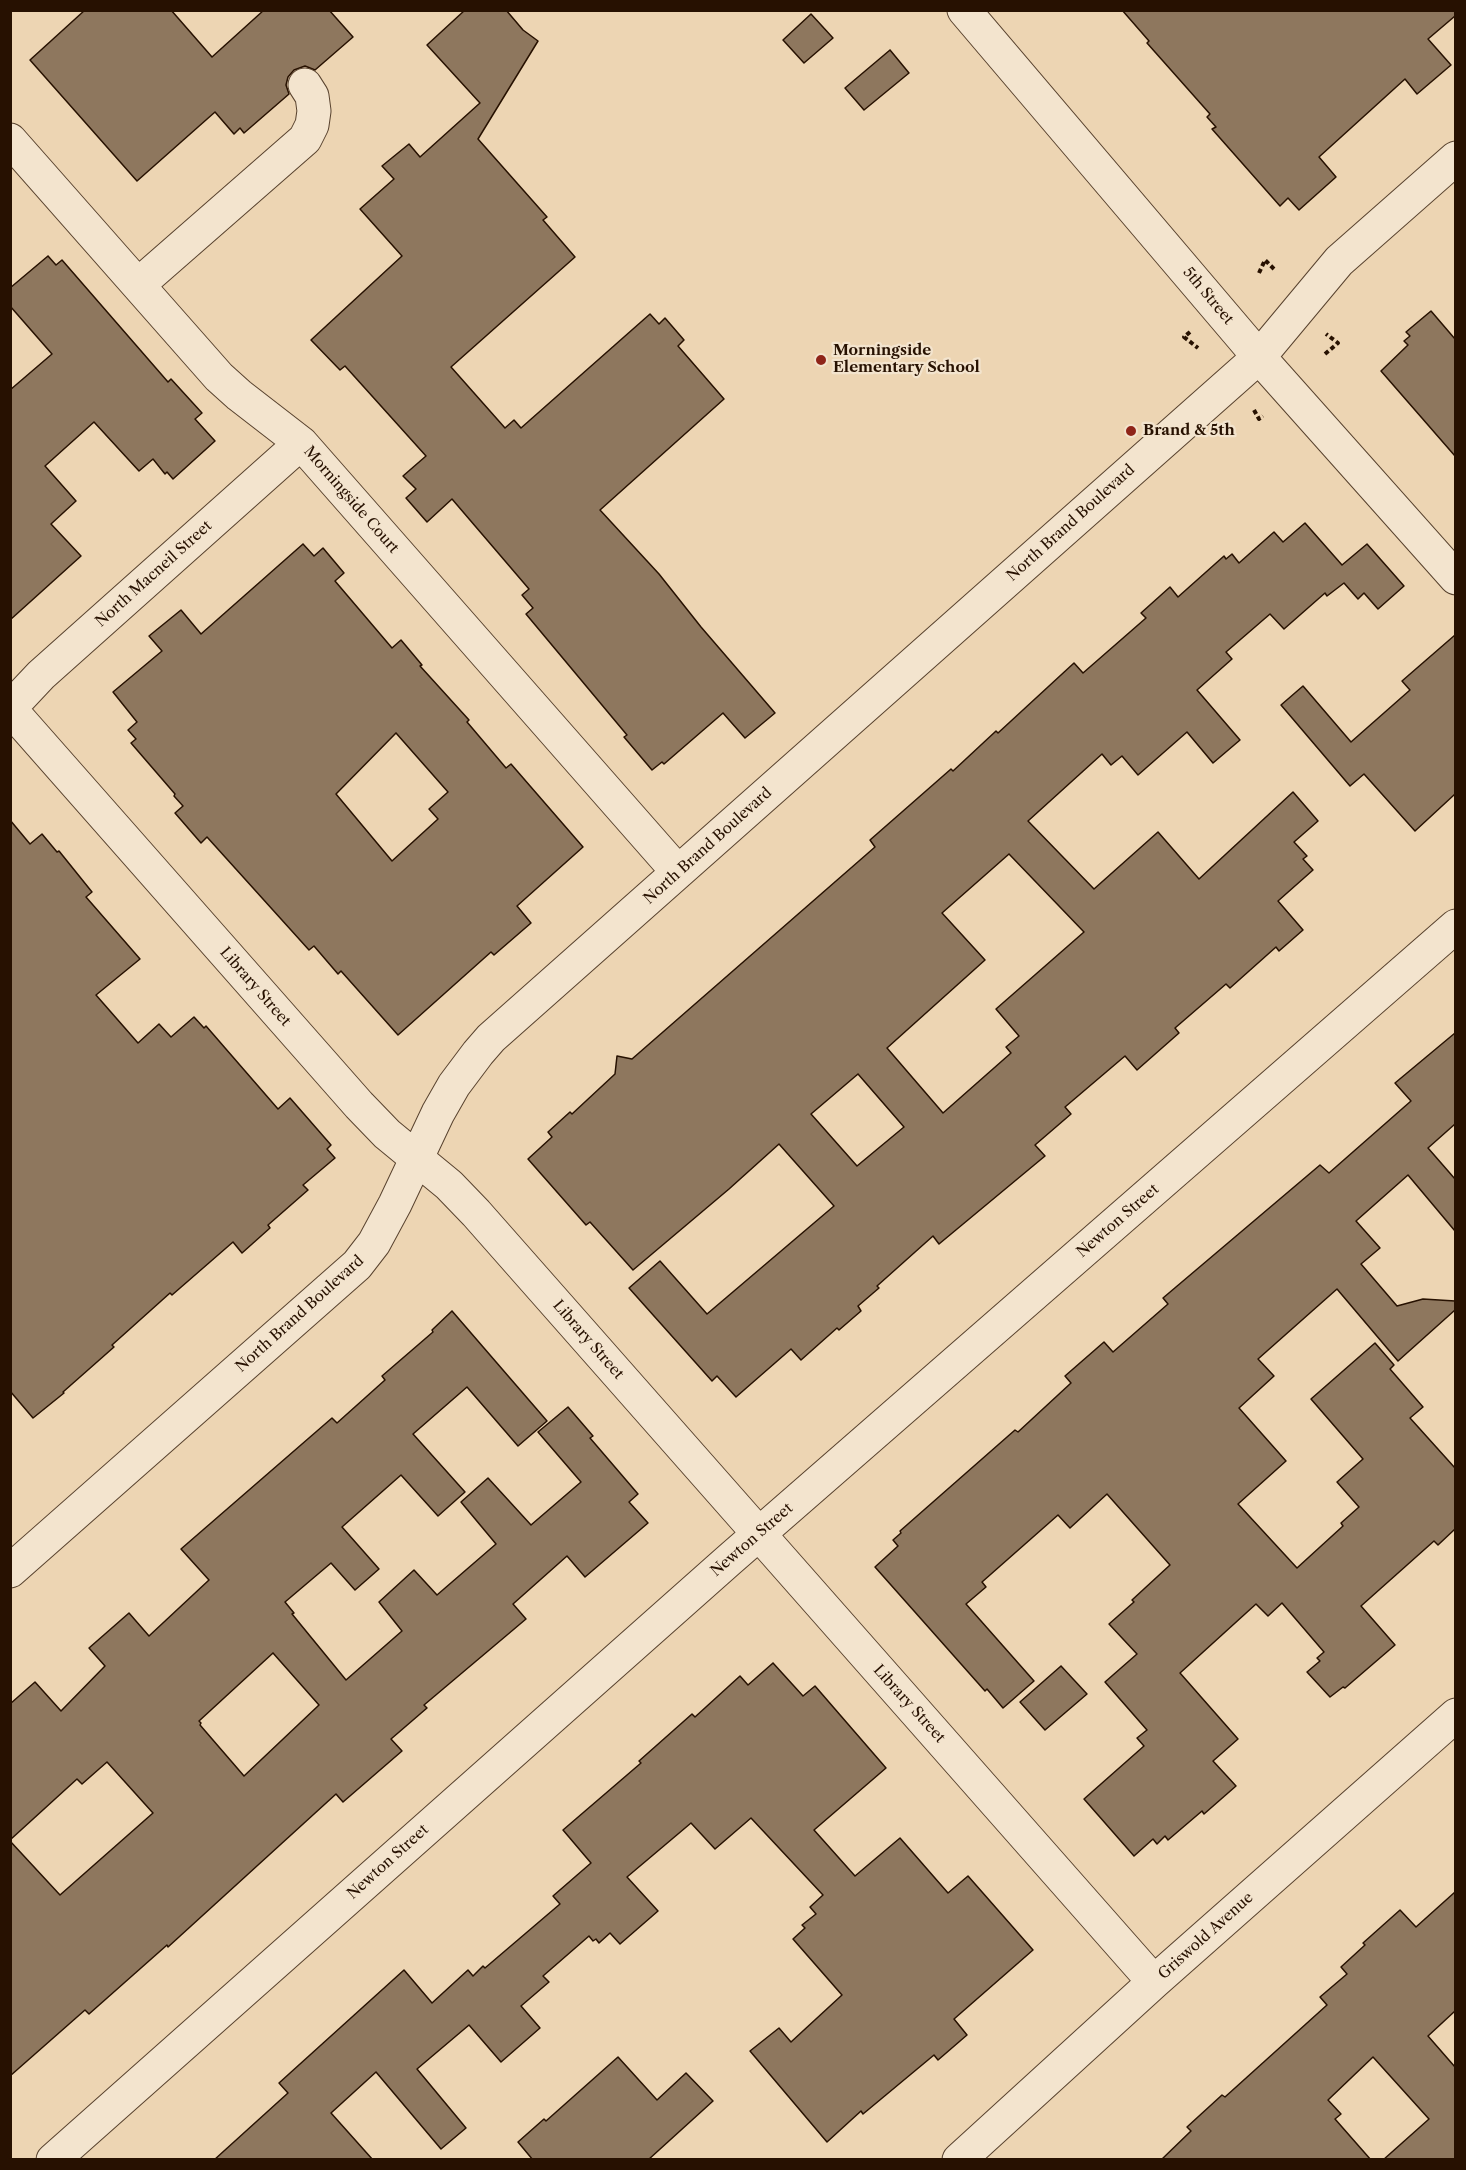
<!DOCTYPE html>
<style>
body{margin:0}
#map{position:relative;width:1466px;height:2170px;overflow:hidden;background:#edd5b3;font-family:"Libre Caslon Text",serif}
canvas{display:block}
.frame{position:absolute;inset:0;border:12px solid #271101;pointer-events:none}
</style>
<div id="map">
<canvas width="1466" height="2170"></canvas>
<div class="frame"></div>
</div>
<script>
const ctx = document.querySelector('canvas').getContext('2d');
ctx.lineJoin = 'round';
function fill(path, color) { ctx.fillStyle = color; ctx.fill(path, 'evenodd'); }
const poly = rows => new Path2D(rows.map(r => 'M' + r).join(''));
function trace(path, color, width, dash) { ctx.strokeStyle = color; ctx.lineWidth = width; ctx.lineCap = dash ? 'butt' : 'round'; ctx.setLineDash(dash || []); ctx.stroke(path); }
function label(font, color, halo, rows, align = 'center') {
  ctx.font = font + ' "Libre Caslon Text",serif'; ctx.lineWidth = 4.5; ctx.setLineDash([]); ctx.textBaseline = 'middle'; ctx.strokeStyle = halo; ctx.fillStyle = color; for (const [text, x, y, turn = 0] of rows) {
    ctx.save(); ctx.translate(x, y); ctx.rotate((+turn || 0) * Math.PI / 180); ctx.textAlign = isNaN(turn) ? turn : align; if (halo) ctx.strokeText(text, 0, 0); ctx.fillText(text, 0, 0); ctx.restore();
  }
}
const building = poly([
 [85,10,171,10,212,57,264,10,329,10,353,37,315,70,305,66,294,70,288,77,286,85,289,94,244,133,240,128,234,134,215,112,137,181,30,60,85,10],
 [465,10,506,10,523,30,538,41,478,139,547,217,543,220,575,257,451,367,505,428,514,420,521,428,650,314,659,324,665,318,684,340,678,346,724,399,600,510,659,574,701,627,775,713,745,738,723,713,664,764,662,762,652,770,624,737,627,735,526,614,533,608,522,595,529,589,452,499,427,522,406,498,416,489,403,476,426,456,345,366,340,370,311,340,402,256,360,209,394,179,382,166,409,144,420,157,480,103,427,45,465,10],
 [1122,10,1455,10,1455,16,1428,39,1451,65,1417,94,1405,79,1319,157,1336,177,1299,210,1288,198,1280,206,1212,129,1216,127,1207,117,1210,114,1147,43,1149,41,1122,10],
 [811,14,833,38,804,63,783,40,811,14],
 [890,50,909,73,864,110,845,88,890,50],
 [48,256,56,265,62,260,168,382,171,379,202,413,195,419,215,441,173,479,167,472,165,474,153,459,139,471,94,422,45,466,76,501,51,524,81,556,10,620,10,390,52,354,10,306,10,288,48,256],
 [1431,311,1455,339,1455,456,1381,371,1408,345,1404,341,1410,336,1406,332,1431,311],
 [1305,523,1342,565,1367,544,1404,586,1378,609,1364,593,1358,599,1344,583,1327,596,1325,593,1284,629,1270,614,1226,652,1232,659,1197,690,1240,740,1213,763,1187,732,1138,775,1122,756,1111,765,1102,754,1028,821,1094,889,1158,832,1199,879,1293,792,1318,821,1294,842,1307,856,1303,859,1313,870,1278,901,1303,930,1279,951,1276,947,1230,988,1226,984,1175,1028,1179,1033,1137,1070,1125,1056,1065,1107,1071,1114,1035,1145,1045,1156,939,1244,933,1236,877,1286,879,1288,858,1306,861,1311,839,1330,837,1328,801,1360,791,1349,736,1397,717,1376,712,1381,629,1288,660,1261,707,1314,834,1206,779,1144,729,1189,633,1270,590,1222,586,1225,528,1159,552,1137,548,1132,570,1112,572,1114,615,1074,617,1056,632,1059,875,847,870,840,951,769,953,771,996,731,998,733,1074,663,1083,673,1146,618,1141,613,1170,587,1178,597,1224,556,1226,559,1232,554,1239,563,1274,532,1283,542,1305,523],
 [1009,854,1084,932,996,1009,1019,1036,1006,1047,1011,1053,943,1113,887,1048,985,960,942,913,1009,854],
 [858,1074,904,1127,857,1166,811,1114,858,1074],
 [303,544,314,556,323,548,344,573,335,581,392,648,401,640,422,665,420,666,469,720,467,722,506,768,511,764,583,847,517,906,531,923,494,955,491,952,398,1035,341,971,338,974,314,946,309,950,207,837,201,843,175,813,183,806,174,796,175,794,131,743,136,739,128,730,137,722,113,692,162,651,149,636,181,610,201,634,303,544],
 [396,733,448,792,429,809,438,819,392,861,336,794,396,733],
 [1455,635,1455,794,1415,831,1364,774,1350,786,1281,705,1303,686,1351,742,1410,690,1402,681,1455,635],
 [10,820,30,844,42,834,57,852,59,851,92,892,86,897,140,959,96,995,138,1043,159,1024,171,1037,194,1017,204,1028,206,1026,278,1109,290,1098,331,1145,327,1149,335,1158,303,1185,308,1190,268,1225,270,1228,242,1253,233,1242,172,1295,170,1293,112,1345,114,1347,63,1392,64,1393,33,1418,10,1391,10,820],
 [1455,1033,1455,1124,1428,1148,1455,1179,1455,1231,1408,1175,1356,1221,1380,1248,1361,1264,1397,1306,1423,1299,1455,1301,1455,1310,1398,1361,1337,1289,1258,1359,1274,1376,1239,1408,1286,1461,1238,1504,1297,1568,1343,1526,1341,1523,1359,1507,1337,1482,1363,1459,1311,1399,1375,1343,1394,1365,1390,1369,1423,1407,1410,1418,1455,1468,1455,1529,1438,1545,1434,1541,1361,1606,1395,1645,1345,1688,1343,1687,1330,1697,1307,1672,1320,1661,1317,1658,1324,1652,1282,1603,1268,1616,1256,1604,1180,1673,1238,1739,1213,1761,1236,1786,1204,1814,1202,1811,1168,1840,1165,1836,1157,1844,1153,1839,1134,1856,1084,1799,1144,1746,1137,1738,1147,1730,1105,1682,1137,1654,1109,1624,1134,1602,1132,1600,1170,1565,1107,1494,1070,1528,1058,1515,982,1582,986,1587,966,1604,1034,1681,1003,1708,987,1689,985,1691,875,1567,898,1546,893,1540,901,1533,900,1531,1015,1430,1018,1432,1071,1383,1065,1376,1104,1342,1113,1352,1168,1304,1163,1298,1320,1165,1329,1173,1411,1101,1395,1083,1455,1033],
 [452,1311,547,1421,518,1446,467,1387,413,1434,465,1492,438,1516,401,1475,342,1527,379,1569,355,1590,331,1563,285,1602,294,1613,292,1614,346,1680,402,1631,379,1602,414,1570,437,1595,496,1544,461,1502,488,1478,531,1525,581,1482,538,1432,568,1407,593,1436,590,1438,638,1494,629,1502,648,1523,585,1577,567,1556,513,1604,526,1619,424,1705,427,1708,391,1739,402,1751,343,1802,336,1794,168,1947,167,1945,89,2014,85,2010,10,2076,10,1841,60,1895,153,1813,107,1762,82,1784,77,1779,10,1840,10,1704,35,1682,61,1711,105,1666,89,1648,129,1613,149,1636,209,1580,181,1549,332,1418,337,1423,385,1380,382,1376,433,1332,432,1330,452,1311],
 [273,1653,319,1705,244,1776,200,1725,201,1723,199,1721,273,1653],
 [773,1663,803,1696,815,1686,886,1768,814,1830,855,1876,900,1838,948,1893,968,1876,1033,1950,954,2019,967,2035,938,2060,934,2055,863,2114,861,2111,827,2142,750,2051,779,2028,791,2042,842,1995,793,1939,805,1928,802,1925,816,1914,810,1907,823,1895,751,1818,715,1849,691,1823,627,1877,658,1911,620,1944,610,1933,599,1943,596,1939,593,1941,589,1936,543,1976,549,1982,521,2006,540,2028,501,2062,469,2025,417,2069,466,2128,441,2149,376,2072,331,2113,373,2160,214,2160,288,2093,279,2083,404,1970,432,2003,468,1970,473,1976,483,1966,485,1968,560,1904,553,1896,591,1863,563,1830,641,1763,639,1761,692,1714,695,1717,740,1676,748,1685,773,1663],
 [1061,1666,1087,1694,1045,1730,1020,1702,1061,1666],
 [1455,1892,1455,2011,1428,2036,1455,2067,1455,2160,1383,2160,1429,2119,1373,2057,1328,2100,1341,2114,1335,2119,1371,2160,1161,2160,1191,2131,1187,2127,1222,2095,1225,2097,1327,2005,1320,1997,1347,1974,1341,1967,1365,1945,1363,1943,1400,1910,1416,1927,1455,1892],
 [618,2057,657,2100,686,2073,713,2101,648,2160,533,2160,518,2142,544,2119,546,2121,618,2057]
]);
fill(building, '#8e775e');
trace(building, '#271101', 1.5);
const minor = poly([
 [964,10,1259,357,1456,578],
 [10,140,219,377,239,395,301,443,678,872],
 [138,285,305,139,312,125,314,111,312,96,305,85],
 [10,708,41,675,301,443],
 [10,709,359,1105,387,1134,449,1185,476,1213,1154,1982],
 [10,1571,357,1265,374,1243,395,1204,438,1113,454,1085,478,1053,491,1038,1259,357,1339,261,1456,158],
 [53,2160,729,1560,1456,926],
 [959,2160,1154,1982,1456,1715]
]);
trace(minor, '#58422e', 35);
trace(poly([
 [1259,273,1265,260,1274,269],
 [1190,332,1184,337,1198,348],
 [1325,354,1338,343,1326,334],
 [1254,410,1259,419,1263,416]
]), '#271101', 4, [4.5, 3]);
trace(minor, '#f3e4ce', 33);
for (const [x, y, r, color] of [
 [821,360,6,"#8f2418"],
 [1131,431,6,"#8f2418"]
]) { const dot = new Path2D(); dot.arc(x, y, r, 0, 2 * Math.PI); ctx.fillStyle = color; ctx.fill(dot); trace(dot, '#f3e4ce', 2); }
label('15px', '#271101', '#f3e4ce', [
 ["5th Street",1208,296,50],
 ["Morningside Court",351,500,49],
 ["North Brand Boulevard",1071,523,-42],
 ["North Macneil Street",154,574,-42],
 ["North Brand Boulevard",708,846,-42],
 ["Library Street",255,987,49],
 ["Newton Street",1118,1221,-41],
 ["North Brand Boulevard",300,1314,-42],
 ["Library Street",588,1340,49],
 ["Newton Street",752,1540,-41],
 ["Library Street",909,1704,48],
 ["Newton Street",388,1862,-42],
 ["Griswold Avenue",1206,1936,-42]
]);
label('bold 15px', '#271101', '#f3e4ce', [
 ["Morningside",833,351],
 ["Elementary School",833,368],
 ["Brand & 5th",1143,431]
], 'left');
</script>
